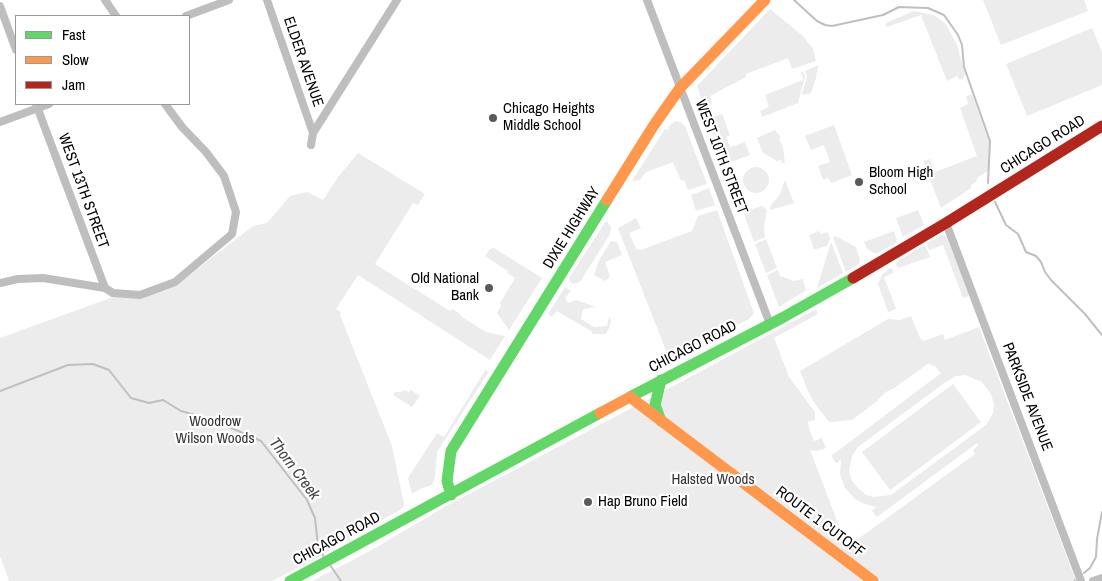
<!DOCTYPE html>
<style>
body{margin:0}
#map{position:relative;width:1102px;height:581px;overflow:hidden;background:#fff;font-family:"Archivo Narrow",sans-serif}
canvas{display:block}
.legend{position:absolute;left:15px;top:15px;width:175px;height:90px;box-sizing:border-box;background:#fff;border:1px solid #999;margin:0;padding:6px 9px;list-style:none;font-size:15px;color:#000}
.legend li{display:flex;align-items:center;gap:10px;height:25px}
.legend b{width:25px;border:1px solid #999}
</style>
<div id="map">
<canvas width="1102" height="581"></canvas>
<ul class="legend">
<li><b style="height:6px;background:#63d668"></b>Fast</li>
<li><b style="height:6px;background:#ff974d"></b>Slow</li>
<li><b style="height:6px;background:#b3261e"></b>Jam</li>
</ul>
</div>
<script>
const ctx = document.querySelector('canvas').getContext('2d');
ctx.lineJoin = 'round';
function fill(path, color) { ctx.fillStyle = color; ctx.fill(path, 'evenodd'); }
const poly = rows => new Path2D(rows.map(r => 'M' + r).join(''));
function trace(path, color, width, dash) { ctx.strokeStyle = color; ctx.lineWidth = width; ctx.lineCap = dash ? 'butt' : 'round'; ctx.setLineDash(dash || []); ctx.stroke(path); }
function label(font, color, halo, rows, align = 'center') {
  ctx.font = font + ' "Archivo Narrow",sans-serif'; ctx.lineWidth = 4.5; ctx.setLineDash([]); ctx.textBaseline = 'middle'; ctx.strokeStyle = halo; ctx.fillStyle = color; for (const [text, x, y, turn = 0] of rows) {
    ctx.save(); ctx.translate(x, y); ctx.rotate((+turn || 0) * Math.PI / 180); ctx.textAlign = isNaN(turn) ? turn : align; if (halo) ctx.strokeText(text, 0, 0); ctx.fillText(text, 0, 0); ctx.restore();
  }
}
fill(poly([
 [983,0,1084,0,1088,11,1001,45],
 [770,9,803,36,813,49,816,61,792,69,788,58,746,74,746,77,710,96,712,104,704,107,697,86],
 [914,11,934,15,945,23,957,45,965,74,963,79,960,80,957,76,947,81,921,15,887,27,885,24,888,22],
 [1092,28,1102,52,1102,85,1027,116,1006,64],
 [818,65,816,78,811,93,804,95,802,93,807,77,805,71],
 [803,71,805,77,798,103,762,117,760,111,769,107,765,95,803,80,801,72],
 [972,94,989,141,988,171,978,177,976,182,971,185,971,188,967,191,941,208,923,161,930,159,935,172,977,156,960,108,968,104,966,96],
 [722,114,730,135,726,137,730,147,745,142,750,155,728,163,724,162,708,119],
 [675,121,681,122,685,126,707,184,688,190,684,180,681,181,673,162,646,172,640,180,632,181,665,129,668,130,670,125],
 [834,125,852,175,831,183,828,178,823,180,818,166,830,162,824,145,811,150,805,136],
 [775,130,780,136,780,140,783,148,785,163,782,163,781,160,777,161,763,153,757,138],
 [358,153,425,194,418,205,413,203,375,264,450,311,452,309,459,313,462,317,486,332,505,336,490,360,358,275,336,309,341,312,340,315,392,446,404,504,403,508,317,558,272,581,9,581,0,556,0,338,113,297,138,298,184,279,253,226,267,223,290,196,307,192,323,200,338,177],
 '743 180a13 13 0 1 1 26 0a13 13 0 1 1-26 0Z',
 [785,180,794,203,770,210,771,205,780,194],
 [709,188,715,205,696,211,691,195],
 [762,206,767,210,764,227,765,237,754,242,744,214,749,210],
 [717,210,754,313,749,319,670,361,618,228,636,218,641,228,629,233,636,249,641,250,692,231,698,216],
 [918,210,924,225,903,237,896,218],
 [607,221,611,227,610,234,580,282,573,284,570,282,569,278,605,222],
 [819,231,821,234,828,232,830,238,827,246,816,249,814,249,809,235],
 [894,231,897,240,896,243,876,254,867,249,864,242],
 [941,235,945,235,947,238,969,296,963,298,943,245,929,250,927,243],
 [835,236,856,247,860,260,859,264,846,272,833,237],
 [766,239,777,268,766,273,755,244],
 [611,241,617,242,622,255,605,262,610,277,605,281,594,275,599,260],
 [831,242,843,273,817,288],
 [924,245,926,247,930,257,898,268,896,264,898,261],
 [494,248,542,278,509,330,497,313,501,306,500,303,515,278,507,273,508,271,485,256,490,249],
 [890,268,893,269,893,273,884,277,896,309,888,312,878,284,882,275],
 [778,270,780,276,794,281,803,279,806,290,779,307,767,275],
 [565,287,571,291,565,298,568,303,576,300,596,307,584,309,582,313,581,319,594,327,607,326,609,317,611,319,610,326,606,334,593,334,591,331,557,311,552,317,548,314],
 [816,309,818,313,816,315,774,338,789,377,815,412,815,420,808,422,809,428,814,441,822,438,826,448,816,451,810,450,847,547,975,454,973,450,978,445,977,443,877,517,872,511,876,507,862,503,855,499,845,488,840,474,841,460,836,463,831,456,941,373,935,366,931,365,929,363,893,389,886,392,876,402,852,420,831,422,828,421,813,401,808,391,800,371,888,319,900,320,911,316,920,338,924,341,943,334,945,340,979,327,1076,581,312,581,370,551,448,505,664,391],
 [965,375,982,382,991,394,994,404,993,413,986,425,891,495,874,497,866,495,859,489,852,481,849,471,852,456,858,447,947,381,956,376],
 [486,369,488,373,437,452,435,477,432,485,420,489,412,494,408,478,437,433,444,437],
 [953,384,981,422,890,490,862,452],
 [405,390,409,392,411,390,420,396,412,407,393,395,395,392,401,392]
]), '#ececec');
trace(poly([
 [794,0,817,21,825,25,832,26,883,15,899,7,928,8,944,15,958,35,962,45,964,67,990,141,988,183],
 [995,202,1006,225,1018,234,1026,252,1036,256,1041,262,1045,272,1051,280,1085,314,1102,335],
 [0,391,68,365,93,364,109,370,131,398,149,403,163,400,181,411,213,420,261,441,307,500,315,518,318,546,324,557],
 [330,565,341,581],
 [1084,573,1090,568,1096,557,1097,539,1102,512],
 [1075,581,1075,580]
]), '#bfbfbf', 2);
trace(poly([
 [105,0,116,16],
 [267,0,313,133],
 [647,0,770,324],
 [0,6,16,50],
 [186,16,229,0],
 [36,104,105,288],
 [0,122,49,104],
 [311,145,313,133,397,0],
 [946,223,1081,581],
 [0,283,18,279,43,278,105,288,113,293,140,295,175,282,232,234,236,212,224,176,206,152,182,127,165,104],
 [1093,581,1102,578]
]), '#bebebe', 8);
trace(poly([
 [661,380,655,405,661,421],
 [630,397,782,318,853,278],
 [451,495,447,481,451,451,607,200],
 [290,581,600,413]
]), '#63d668', 11);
trace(poly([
 [607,200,654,125,680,88,765,0],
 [600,413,630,397,873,581]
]), '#ff974d', 11);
trace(poly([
 [853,278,946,223,1102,126]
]), '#b3261e', 11);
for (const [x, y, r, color] of [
 [493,118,5,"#595959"],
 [859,182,5,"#595959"],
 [489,288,5,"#595959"],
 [588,502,5,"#595959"]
]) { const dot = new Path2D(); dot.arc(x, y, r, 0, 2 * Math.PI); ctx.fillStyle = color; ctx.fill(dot); trace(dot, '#fff', 2); }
label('15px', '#000', '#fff', [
 ["ELDER AVENUE",303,62,71],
 ["CHICAGO ROAD",1043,145,-32],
 ["WEST 10TH STREET",721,157,69],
 ["WEST 13TH STREET",83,191,70],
 ["DIXIE HIGHWAY",572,228,-58],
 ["CHICAGO ROAD",693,347,-27],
 ["PARKSIDE AVENUE",1027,397,69],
 ["ROUTE 1 CUTOFF",820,522,37],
 ["CHICAGO ROAD",337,539,-28]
]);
label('15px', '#000', '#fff', [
 ["Chicago Heights",503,109],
 ["Middle School",503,126],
 ["Bloom High",869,173],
 ["School",869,190],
 ["Old National",479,279,"right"],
 ["Bank",479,296,"right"],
 ["Hap Bruno Field",598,502]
], 'left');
label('15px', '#333', '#fff', [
 ["Woodrow",215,422],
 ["Wilson Woods",215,439],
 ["Halsted Woods",713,480]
]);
label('italic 16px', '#444', '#fff', [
 ["Thorn Creek",294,469,53]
]);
</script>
